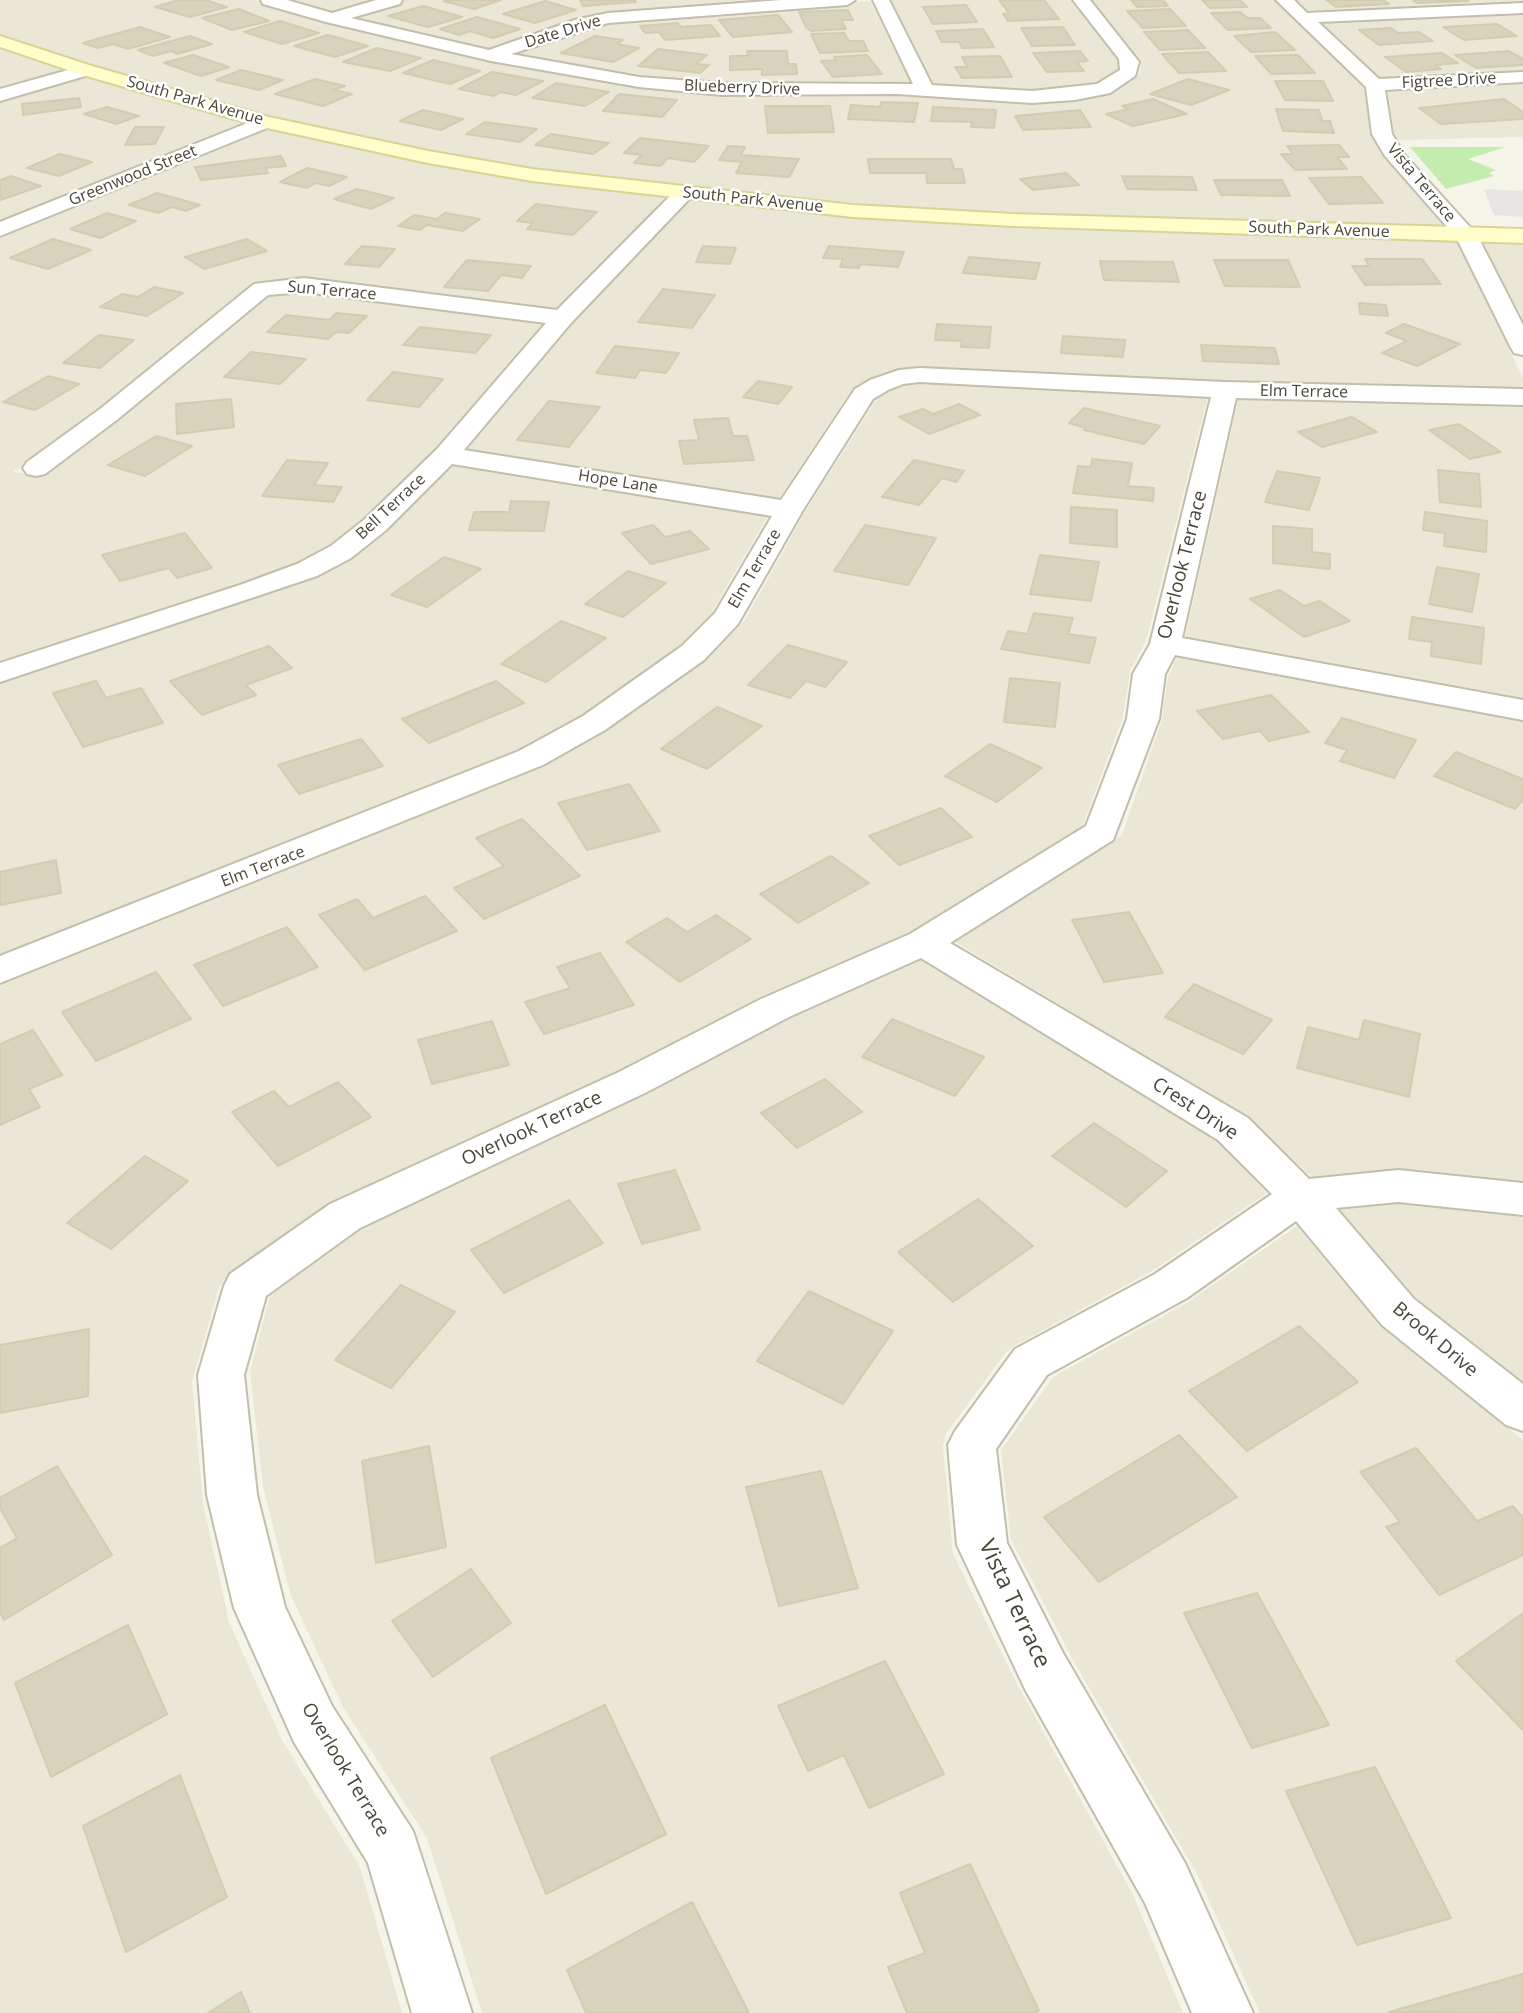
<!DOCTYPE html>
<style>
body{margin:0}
canvas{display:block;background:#f5f4e9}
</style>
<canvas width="1523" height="2013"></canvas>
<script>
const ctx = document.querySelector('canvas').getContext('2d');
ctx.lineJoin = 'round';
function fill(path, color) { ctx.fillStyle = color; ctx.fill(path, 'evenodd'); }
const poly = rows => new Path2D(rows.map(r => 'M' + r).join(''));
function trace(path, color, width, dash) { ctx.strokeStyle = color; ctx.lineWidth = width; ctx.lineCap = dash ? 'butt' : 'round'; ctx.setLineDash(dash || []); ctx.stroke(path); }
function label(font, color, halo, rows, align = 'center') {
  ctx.font = font + ' "Open Sans",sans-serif'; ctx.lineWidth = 5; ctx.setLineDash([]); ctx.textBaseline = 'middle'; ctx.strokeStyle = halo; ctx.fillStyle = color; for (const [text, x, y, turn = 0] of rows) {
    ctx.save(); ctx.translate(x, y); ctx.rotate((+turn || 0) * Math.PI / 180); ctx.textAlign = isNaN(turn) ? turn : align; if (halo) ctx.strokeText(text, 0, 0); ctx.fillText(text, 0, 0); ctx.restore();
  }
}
fill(poly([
 [0,0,254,0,318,19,680,90,1110,91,1140,73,1141,63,1090,0,1274,0,1364,85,1370,134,1384,157,1448,230,1015,216,857,207,538,171,436,154,274,119,96,67,0,35],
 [284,0,382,0,333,14],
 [406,0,805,0,619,13,490,51,347,18],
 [891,0,1070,0,1116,57,1119,68,1094,86,1056,92,935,86],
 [1294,0,1523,0,1523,5,1310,15],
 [871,1,912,85,788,87,644,79,506,55,588,26,671,14],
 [1523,10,1523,74,1382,81,1316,20],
 [0,46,71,71,0,91],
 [84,74,250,123,0,224,0,99],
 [1523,80,1523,137,1397,140,1394,134,1387,87],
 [266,127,669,196,555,311,259,284,233,298,95,412,13,472,41,476,124,415,271,292,299,290,545,322,431,453,359,523,327,549,296,565,241,585,0,663,0,236],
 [692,198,1455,239,1523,378,1523,391,1226,385,896,371,866,382,849,393,778,500,466,451,576,320],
 [1481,240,1523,241,1523,319],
 [921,381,1208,396,1146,641,1130,671,1123,717,1082,827,908,933,762,996,620,1070,334,1202,228,1274,219,1287,192,1382,203,1503,229,1622,282,1740,360,1867,402,2013,0,2013,0,984,542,766,609,728,710,656,745,620,805,512,878,397,907,382],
 [1239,397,1523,403,1523,701,1185,638],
 [454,464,769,514,710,615,677,648,579,717,518,751,0,956,0,682,317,576,356,555,390,528],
 [1178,656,1523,720,1523,1182,1397,1169,1312,1177,1249,1118,955,942,1122,835,1162,720,1168,677],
 [921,960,1215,1139,1267,1193,1152,1271,1014,1346,1006,1352,946,1434,943,1446,953,1554,1016,1682,1133,1895,1183,2013,482,2013,427,1838,343,1707,291,1596,263,1486,250,1371,271,1292,361,1229,648,1093,789,1019],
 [1402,1203,1523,1216,1523,1383,1419,1302,1340,1210],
 [1297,1226,1379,1324,1523,1440,1523,2013,1260,2013,1197,1874,1073,1660,1011,1540,1001,1450,1053,1377,1188,1302]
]), '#eae7d7');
fill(poly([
 [1410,147,1505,147,1468,159,1496,170,1489,173,1494,176,1446,189]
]), '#c5ecaf');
fill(poly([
 [1484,189,1523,191,1523,217,1494,215]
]), '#e7e5e1');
const building = poly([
 [179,0,205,0,227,7,190,17,155,7,179,0],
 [446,0,501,0,474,9,444,1,446,0],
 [580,0,634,0,636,2,583,6,580,0],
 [999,0,1044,0,1059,19,1008,21,1003,14,1009,13,999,0],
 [1131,0,1163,0,1168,6,1137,7,1131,0],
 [1202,0,1240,0,1247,7,1210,8,1202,0],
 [1326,0,1383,0,1389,4,1336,7,1326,0],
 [1413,0,1468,0,1469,1,1417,3,1413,0],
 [545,1,576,10,535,23,503,14,545,1],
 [966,5,977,22,933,24,923,7,966,5],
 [423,6,462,17,428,27,388,16,423,6],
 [239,9,269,21,232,30,202,18,239,9],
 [1170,9,1186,26,1143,28,1127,11,1170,9],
 [848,10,853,20,841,20,846,29,811,31,806,27,799,12,848,10],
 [1240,12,1248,18,1260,18,1271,28,1228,30,1211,13,1240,12],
 [778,15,792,32,733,37,719,20,778,15],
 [477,17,520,29,493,38,470,31,459,35,440,29,477,17],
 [280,21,319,33,282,44,244,32,280,21],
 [678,23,681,27,711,25,720,36,665,40,659,32,645,33,640,26,678,23],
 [1497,24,1517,36,1464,40,1443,27,1497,24],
 [140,27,170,37,128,49,113,44,98,48,83,43,140,27],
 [1063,27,1075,45,1032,46,1021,28,1063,27],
 [1391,28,1398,33,1419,32,1433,41,1379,45,1359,30,1391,28],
 [983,29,994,47,962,48,959,42,942,42,936,31,983,29],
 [1188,30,1205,48,1160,50,1144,32,1188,30],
 [1275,32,1295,50,1251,52,1234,36,1275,32],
 [844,33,849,41,863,41,868,51,820,53,811,34,844,33],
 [328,35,368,46,335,57,294,46,328,35],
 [190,36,212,44,177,54,171,51,153,56,138,50,190,36],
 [595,36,623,40,617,44,639,48,613,62,561,53,595,36],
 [377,48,421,58,390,71,343,62,377,48],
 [658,49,707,55,696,64,709,65,700,73,638,66,658,49],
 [747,51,787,51,788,64,796,64,797,74,762,75,762,69,730,70,730,56,748,56,747,51],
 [1080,51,1088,61,1077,62,1084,71,1047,72,1033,53,1080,51],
 [1509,51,1523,59,1523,65,1476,68,1455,55,1509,51],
 [1208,52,1226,71,1179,73,1162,54,1208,52],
 [1442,53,1458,63,1435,65,1441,69,1406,72,1385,57,1442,53],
 [193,55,229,67,201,76,164,63,193,55],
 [867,55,882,74,833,77,821,61,836,60,834,57,867,55],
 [1298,55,1315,73,1271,74,1255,56,1298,55],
 [1000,56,1012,77,962,78,955,67,967,67,962,57,1000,56],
 [433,60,480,71,450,84,403,73,433,60],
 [241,70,283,80,259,90,216,80,241,70],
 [492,72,543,81,516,95,500,92,494,96,459,89,492,72],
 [315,79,345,86,334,90,352,94,323,106,275,94,315,79],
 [1188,79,1229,90,1191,105,1150,94,1188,79],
 [1275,81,1323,81,1333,101,1285,100,1275,81],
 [556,83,609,92,585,106,532,98,556,83],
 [619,94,677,100,662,117,603,111,619,94],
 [79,98,81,107,23,115,22,104,79,98],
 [1153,99,1187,114,1133,126,1106,114,1129,109,1122,106,1153,99],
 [1504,99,1523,112,1523,119,1441,124,1419,108,1504,99],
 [881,102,918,103,914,122,848,119,851,105,880,107,881,102],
 [765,106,830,106,834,132,768,133,765,106],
 [107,107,139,116,116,124,84,114,107,107],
 [933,107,996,110,994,128,971,127,972,122,931,121,933,107],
 [1276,109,1319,110,1322,121,1330,121,1334,133,1283,131,1276,109],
 [423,110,463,119,441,130,400,121,423,110],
 [1080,110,1091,127,1023,130,1015,116,1080,110],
 [485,122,537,129,520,142,466,134,485,122],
 [135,127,164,127,155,144,125,145,135,127],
 [551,134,609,143,593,154,535,145,551,134],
 [640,138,709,146,694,162,668,158,660,166,634,163,642,155,624,153,640,138],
 [1339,145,1349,157,1337,157,1347,169,1295,170,1281,154,1293,154,1287,146,1339,145],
 [728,146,745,147,741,155,799,159,789,177,736,173,742,162,719,160,728,146],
 [60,154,92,162,59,176,27,168,60,154],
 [281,156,286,166,266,168,268,173,240,176,201,180,195,167,281,156],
 [868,159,951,159,954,169,962,169,965,183,927,183,926,173,870,173,868,159],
 [307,168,347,177,329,186,316,183,307,188,280,182,307,168],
 [1066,173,1079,185,1033,190,1020,179,1066,173],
 [11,176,41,186,0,200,0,180,11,176],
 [1122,176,1192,177,1197,190,1127,189,1122,176],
 [1361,177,1383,203,1329,204,1309,178,1361,177],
 [1214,180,1282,180,1290,196,1221,195,1214,180],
 [357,189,394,198,371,209,334,199,357,189],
 [157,193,200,205,186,211,172,207,158,213,129,205,157,193],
 [536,204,597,212,573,235,527,229,533,223,517,221,536,204],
 [107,213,136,221,100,238,70,229,107,213],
 [445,213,480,219,463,231,427,225,420,230,398,226,414,215,437,219,445,213],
 [53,239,91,250,48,269,10,258,53,239],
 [247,239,267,251,204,269,185,257,247,239],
 [362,246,395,249,379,267,345,264,362,246],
 [703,246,736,248,730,264,696,262,703,246],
 [829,246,904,252,898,267,861,264,859,268,840,267,843,259,823,258,829,246],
 [969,257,1040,263,1035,279,963,273,969,257],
 [1365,259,1422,259,1441,284,1365,285,1352,266,1369,266,1365,259],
 [467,260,531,266,522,278,501,275,488,291,444,287,467,260],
 [1214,260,1288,260,1300,287,1225,286,1214,260],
 [1100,261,1173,262,1179,282,1104,280,1100,261],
 [154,287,183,293,147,316,100,307,122,294,138,297,154,287],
 [663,289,715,295,692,328,638,322,663,289],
 [1359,303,1386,305,1388,316,1360,314,1359,303],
 [336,313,367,316,349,333,336,332,328,339,267,332,286,315,329,320,336,313],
 [937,324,991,327,989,348,961,347,962,341,935,340,937,324],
 [1404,324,1460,344,1417,366,1382,353,1407,341,1386,333,1404,324],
 [420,327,491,335,475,353,403,345,420,327],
 [99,335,134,340,100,368,63,363,99,335],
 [1063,336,1125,340,1123,357,1061,353,1063,336],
 [1201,345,1275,348,1279,364,1203,361,1201,345],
 [615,346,679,353,666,373,640,370,635,378,596,373,615,346],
 [251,352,306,359,280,384,224,377,251,352],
 [393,372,443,379,419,407,367,400,393,372],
 [48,376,79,384,35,410,3,402,48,376],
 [758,381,792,387,778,404,743,397,758,381],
 [231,399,234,427,177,434,176,404,231,399],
 [549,401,600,407,569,447,517,440,549,401],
 [959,404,980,415,929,434,899,417,923,409,933,414,959,404],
 [1084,408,1160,426,1144,444,1084,430,1086,428,1069,423,1084,408],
 [1352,417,1377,432,1322,447,1298,432,1352,417],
 [728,418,733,436,747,436,754,460,684,464,679,441,699,440,694,420,728,418],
 [1459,424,1501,452,1470,459,1429,430,1459,424],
 [156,436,192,446,145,476,108,465,156,436],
 [1092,459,1132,463,1128,486,1154,488,1153,501,1073,493,1078,466,1091,467,1092,459],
 [287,460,328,463,314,485,342,487,333,502,262,496,287,460],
 [914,460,964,471,956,482,942,478,919,505,882,497,914,460],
 [1438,470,1479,474,1481,507,1440,502,1438,470],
 [1277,471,1320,478,1309,510,1265,502,1277,471],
 [511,501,549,502,544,531,469,530,474,512,509,512,511,501],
 [1071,507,1117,510,1117,547,1070,543,1071,507],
 [1425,512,1487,521,1486,552,1444,546,1445,533,1423,530,1425,512],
 [653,525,665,537,690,531,709,549,651,564,622,533,653,525],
 [865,525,936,538,908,585,834,571,865,525],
 [1273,526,1312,529,1312,552,1330,554,1330,569,1273,563,1273,526],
 [185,533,212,568,177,578,169,568,120,581,102,555,185,533],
 [1040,555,1099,562,1091,601,1030,594,1040,555],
 [444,557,481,569,427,607,391,595,444,557],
 [1437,567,1479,574,1472,612,1429,604,1437,567],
 [628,571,666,583,623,617,585,604,628,571],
 [1280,590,1304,606,1320,601,1350,621,1304,637,1250,599,1280,590],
 [1034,613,1073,618,1068,634,1096,638,1089,663,1001,649,1008,631,1027,634,1034,613],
 [1412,617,1484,628,1481,664,1431,656,1432,642,1409,639,1412,617],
 [561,621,606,638,546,682,501,664,561,621],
 [788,645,847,662,825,687,806,681,790,698,748,685,788,645],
 [269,646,292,668,246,685,256,695,202,715,170,681,269,646],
 [1010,678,1060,683,1055,727,1004,722,1010,678],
 [96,681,106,698,141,688,163,723,83,747,53,693,96,681],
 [496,681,524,703,429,743,402,719,496,681],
 [1271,695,1309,732,1269,741,1260,731,1223,739,1197,711,1271,695],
 [717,707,762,726,707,769,661,749,717,707],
 [1342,718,1416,740,1394,778,1340,761,1347,750,1325,743,1342,718],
 [361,739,383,766,299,794,278,765,361,739],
 [990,744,1042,768,997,802,945,776,990,744],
 [1456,752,1523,779,1523,800,1515,809,1434,776,1456,752],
 [629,784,660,831,587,850,558,803,629,784],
 [941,808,972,837,899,865,869,836,941,808],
 [522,819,580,876,484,919,454,888,504,866,476,838,522,819],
 [831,856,869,883,798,923,760,894,831,856],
 [56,860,61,893,0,905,0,872,56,860],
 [425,896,457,931,365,970,319,915,357,899,373,918,425,896],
 [1129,912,1163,973,1104,982,1072,920,1129,912],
 [716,915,751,939,680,982,626,942,667,918,687,932,716,915],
 [287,927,318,967,223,1006,194,965,287,927],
 [600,953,634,1005,544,1034,525,1002,570,988,557,967,600,953],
 [156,972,191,1019,96,1061,62,1012,156,972],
 [1194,984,1272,1020,1243,1054,1165,1017,1194,984],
 [892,1019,984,1057,955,1096,862,1057,892,1019],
 [1364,1020,1420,1034,1409,1097,1297,1068,1308,1027,1359,1040,1364,1020],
 [492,1021,509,1065,432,1084,418,1040,492,1021],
 [33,1030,62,1075,29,1089,40,1107,0,1125,0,1044,33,1030],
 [825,1079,862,1112,797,1148,761,1113,825,1079],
 [338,1082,371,1117,278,1166,232,1112,274,1091,289,1107,338,1082],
 [1094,1123,1167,1171,1126,1207,1052,1156,1094,1123],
 [145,1156,188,1181,111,1249,67,1223,145,1156],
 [675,1170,700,1229,642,1244,618,1184,675,1170],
 [978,1199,1033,1246,953,1302,898,1252,978,1199],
 [569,1200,603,1243,504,1293,471,1250,569,1200],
 [401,1285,455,1312,391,1388,335,1360,401,1285],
 [809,1291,893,1331,843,1404,757,1361,809,1291],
 [1299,1326,1358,1382,1247,1451,1189,1391,1299,1326],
 [89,1329,88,1396,0,1413,0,1345,89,1329],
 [1179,1435,1237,1497,1099,1582,1044,1517,1179,1435],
 [429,1446,446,1547,376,1563,362,1461,429,1446],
 [1416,1448,1477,1521,1513,1506,1523,1518,1523,1555,1439,1595,1386,1527,1400,1522,1360,1472,1416,1448],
 [57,1466,112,1555,4,1620,0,1612,0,1548,17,1538,0,1508,0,1498,57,1466],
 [821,1471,858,1588,779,1606,746,1487,821,1471],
 [471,1569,511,1623,433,1677,392,1621,471,1569],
 [1257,1593,1329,1725,1252,1748,1184,1613,1257,1593],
 [1523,1613,1523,1730,1456,1661,1523,1613],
 [128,1625,167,1714,51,1777,15,1683,128,1625],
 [885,1661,944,1774,869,1808,844,1755,808,1771,778,1706,885,1661],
 [605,1705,666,1834,546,1894,491,1758,605,1705],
 [1375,1767,1451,1918,1357,1945,1286,1791,1375,1767],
 [180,1775,227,1897,126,1952,83,1826,180,1775],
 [970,1864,1039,2011,1033,2013,907,2013,888,1967,925,1953,900,1893,970,1864],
 [692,1902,749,2013,586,2013,567,1970,692,1902],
 [1523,1974,1523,2013,1389,2012,1523,1974],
 [241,1992,250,2013,208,2013,241,1992]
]);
fill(building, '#d8d3bd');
trace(building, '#d3ccb0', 2);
const street = poly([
 [261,0,287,0,332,13,376,0,402,0,400,4,351,18,489,50,575,20,608,13,781,0,855,0,847,5,608,23,511,54,639,77,722,83,913,84,873,0,889,0,932,85,1032,91,1097,84,1120,70,1119,59,1073,0,1090,0,1139,62,1135,76,1110,93,1075,100,1032,103,897,94,722,95,639,87,491,61,326,22,263,4,261,0],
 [1276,0,1294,0,1307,13,1523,3,1523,13,1318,22,1379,79,1523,72,1523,82,1385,90,1392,134,1403,153,1477,235,1523,325,1523,355,1514,353,1511,348,1456,237,1385,156,1372,134,1366,87,1276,0],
 [86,65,95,70,92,74,0,101,0,89,86,65],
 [265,116,275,122,272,126,0,236,0,222,265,116],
 [684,187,691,189,694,193,691,197,571,323,464,450,781,500,855,389,870,380,899,370,920,368,1225,382,1523,389,1523,405,1236,398,1182,638,1523,700,1523,720,1175,655,1165,674,1159,719,1113,840,950,943,1248,1118,1309,1179,1398,1170,1523,1183,1523,1215,1398,1202,1336,1208,1414,1299,1523,1384,1523,1431,1506,1425,1382,1325,1296,1221,1187,1298,1047,1375,996,1449,1007,1543,1063,1653,1185,1863,1253,2013,1192,2013,1145,1903,1025,1689,957,1545,948,1445,955,1431,1015,1349,1155,1274,1272,1194,1218,1140,921,958,789,1017,647,1092,360,1228,266,1296,244,1375,257,1495,285,1607,332,1706,413,1831,472,2013,412,2013,368,1863,294,1742,234,1608,207,1495,198,1375,224,1286,230,1274,330,1204,619,1072,761,999,910,934,1086,826,1127,719,1133,674,1150,644,1211,397,920,382,903,384,888,390,873,399,803,510,738,624,704,660,605,730,543,765,0,983,0,956,519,751,583,716,682,646,715,613,772,516,452,464,385,531,351,558,317,576,0,682,0,663,240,585,297,564,331,546,365,519,437,449,546,323,304,292,268,295,118,419,45,474,36,476,27,474,23,468,27,462,100,409,254,284,304,278,557,310,677,189,684,187]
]);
const secondary = poly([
 [0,36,92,66,269,117,428,151,532,169,853,205,1013,214,1523,229,1523,243,1013,226,853,217,532,181,428,163,258,126,80,74,0,47,0,36]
]);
trace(street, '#c2beab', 4);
trace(secondary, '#d8d496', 4);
fill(street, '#fff');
fill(secondary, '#fffdc9');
label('16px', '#4a4637', '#fff', [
 ["Date Drive",563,32,-17],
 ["Figtree Drive",1449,81,-3],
 ["Blueberry Drive",742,88,2],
 ["South Park Avenue",195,101,16],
 ["Greenwood Street",133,176,-22],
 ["Vista Terrace",1421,183,50],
 ["South Park Avenue",753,200,6],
 ["South Park Avenue",1319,230,2],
 ["Sun Terrace",332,291,5],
 ["Elm Terrace",1304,392,1],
 ["Hope Lane",618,482,9],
 ["Bell Terrace",391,507,-43],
 ["Elm Terrace",755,569,-60],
 ["Elm Terrace",263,867,-21]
]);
label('19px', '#4a4637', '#fff', [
 ["Overlook Terrace",1183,565,-76],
 ["Crest Drive",1195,1109,33],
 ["Overlook Terrace",532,1129,-25],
 ["Brook Drive",1435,1340,40],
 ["Overlook Terrace",345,1770,59]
]);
label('23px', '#4a4637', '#fff', [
 ["Vista Terrace",1014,1604,65]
]);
</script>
